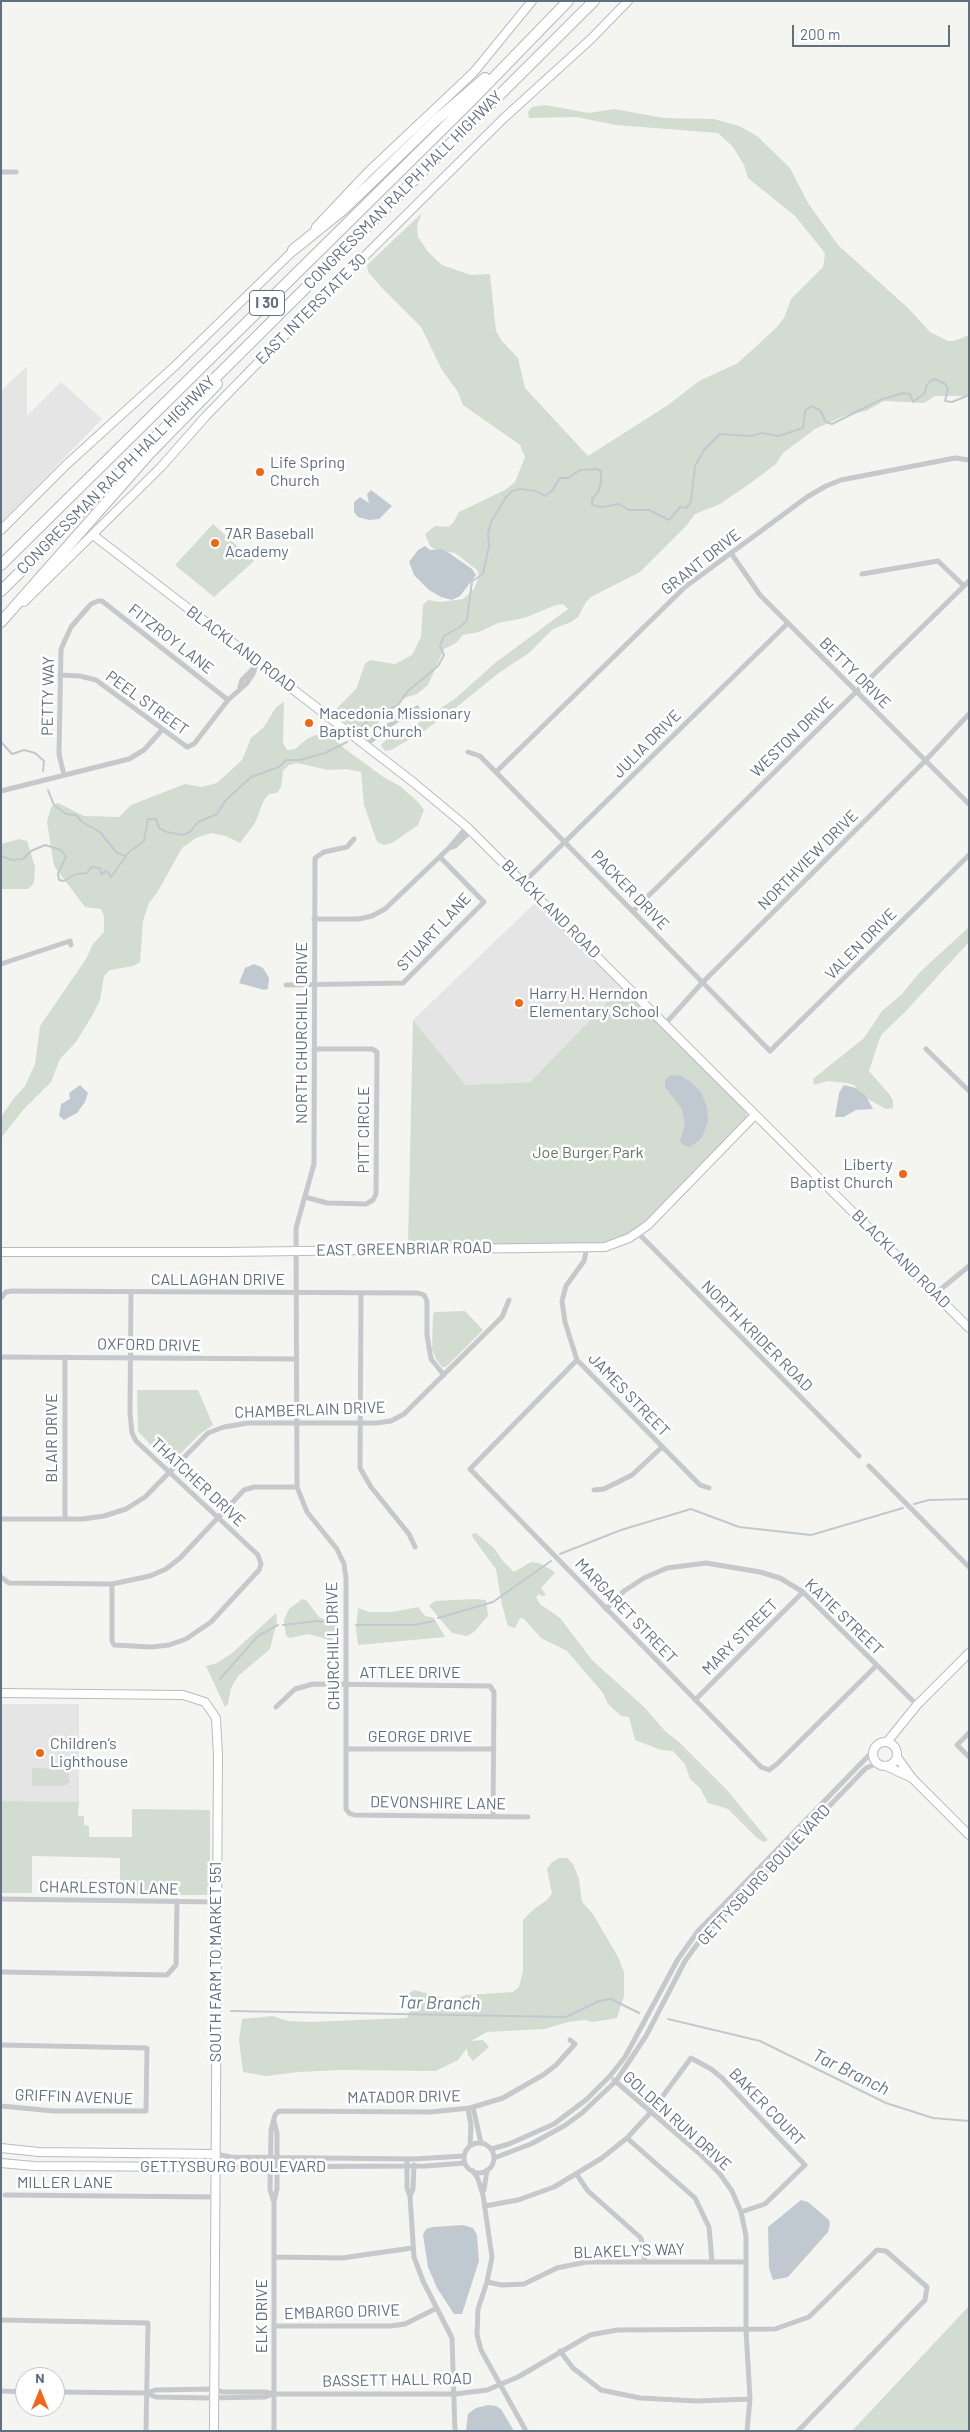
<!DOCTYPE html>
<meta charset="utf-8">
<style>
body{margin:0}
#map{position:relative;width:970px;height:2432px;overflow:hidden;background:#f4f5f0;font-family:Barlow,sans-serif}
canvas{display:block}
.frame{position:absolute;inset:0;border:2px solid #616f83;pointer-events:none}
.north{position:absolute;left:15px;top:2367px;width:50px;height:50px;box-sizing:border-box;background:#fff;border:1px solid #c0c5cd;border-radius:50%;rotate:0deg;font-size:14px;font-weight:700;line-height:20px;text-align:center;color:#616f83}
.north::after{content:'';display:block;margin:auto;width:18px;height:22px;background:#ee6816;clip-path:polygon(50% 0,100% 100%,50% 72%,0 100%)}
.scale{position:absolute;left:792px;top:25px;width:158px;height:22px;box-sizing:border-box;border:2px solid #616f83;border-top:0;padding-left:6px;font-size:15px;line-height:18px;white-space:nowrap;color:#616f83;-webkit-text-stroke:4px #fff;paint-order:stroke}
</style>
<div id="map">
<canvas width="970" height="2432"></canvas>
<div class="frame"></div>
<div class="north">N</div>
<div class="scale">200 m</div>
</div>
<script>
const ctx = document.querySelector('canvas').getContext('2d');
ctx.lineJoin = 'round';
function fill(path, color) { ctx.fillStyle = color; ctx.fill(path, 'evenodd'); }
const poly = rows => new Path2D(rows.map(r => 'M' + r).join(''));
function trace(path, color, width, dash) { ctx.strokeStyle = color; ctx.lineWidth = width; ctx.lineCap = dash ? 'butt' : 'round'; ctx.setLineDash(dash || []); ctx.stroke(path); }
function label(font, color, halo, rows, align = 'center') {
  ctx.font = font + ' Barlow,sans-serif'; ctx.lineWidth = 5; ctx.setLineDash([]); ctx.textBaseline = 'middle'; ctx.strokeStyle = halo; ctx.fillStyle = color; for (const [text, x, y, turn = 0] of rows) {
    ctx.save(); ctx.translate(x, y); ctx.rotate((+turn || 0) * Math.PI / 180); ctx.textAlign = isNaN(turn) ? turn : align; if (halo) ctx.strokeText(text, 0, 0); ctx.fillText(text, 0, 0); ctx.restore();
  }
}
fill(poly([
 [27,366,27,416,61,382,102,419,1,523,1,391],
 [536,902,623,986,530,1082,466,1085,413,1020],
 [1,1704,79,1704,79,1802,1,1801]
]), '#e4e5e4');
fill(poly([
 [545,105,589,113,614,109,664,118,714,119,739,126,757,136,790,168,808,203,838,245,908,308,930,332,948,341,954,341,969,335,969,396,935,396,924,403,884,401,866,411,846,415,815,429,783,453,776,464,748,485,720,504,695,514,687,525,640,572,591,597,586,602,578,617,571,622,553,629,529,653,500,672,453,710,421,733,391,750,385,751,381,745,390,736,408,730,456,698,495,663,568,609,563,604,556,605,524,618,498,623,479,632,463,635,456,643,444,649,428,685,417,694,404,698,366,735,353,729,333,712,356,689,365,664,370,660,395,664,412,655,421,637,423,605,428,600,440,602,463,599,474,589,479,576,477,570,455,553,436,550,430,546,425,534,435,526,448,527,453,523,459,512,505,490,515,482,525,457,520,445,463,405,458,392,442,370,421,327,381,287,368,272,367,265,422,213,417,225,418,237,428,252,442,265,471,275,490,274,496,331,502,341,518,358,525,388,588,456,668,405,699,381,738,363,776,328,784,318,791,299,823,267,825,254,821,248,795,216,748,178,744,165,733,147,718,133,616,125,576,117,529,118,528,112,532,107],
 [213,524,254,561,214,597,175,565],
 [284,702,283,743,287,750,295,749,308,738,316,735,333,737,345,749,385,778,400,786,419,803,424,810,418,825,392,843,384,845,377,842,364,805,361,772,346,769,328,770,297,763,289,765,283,771,281,787,277,793,269,794,264,800,255,823,240,843,226,836,211,833,196,838,182,848,158,891,149,903,143,921,140,962,133,966,110,970,104,976,100,1000,93,1014,76,1042,60,1059,51,1082,23,1110,1,1138,1,1117,14,1098,25,1086,35,1064,40,1026,86,959,93,944,104,932,104,916,101,909,85,907,54,866,47,822,51,807,58,803,84,816,119,817,131,805,185,784,201,787,217,783,242,760,251,738,264,727,276,707],
 [19,839,27,841,35,867,34,883,28,889,1,889,1,844],
 [969,927,969,942,906,1011,882,1034,879,1040,869,1071,890,1095,893,1101,893,1108,886,1109,868,1099,854,1085,847,1083,828,1081,814,1085,813,1079,864,1038,882,1011,902,994,919,973],
 [623,986,746,1110,747,1119,646,1223,629,1235,610,1242,597,1244,408,1244,413,1020,466,1085,530,1082],
 [465,1311,483,1330,446,1367,442,1367,436,1359,432,1349,433,1314,435,1312],
 [137,1390,198,1390,213,1425,200,1434,170,1464,168,1464,138,1431],
 [476,1533,494,1548,503,1561,514,1572,531,1562,539,1563,552,1570,555,1573,541,1588,546,1595,542,1596,539,1594,536,1597,540,1604,560,1618,592,1660,644,1707,666,1732,678,1741,727,1790,768,1840,764,1842,757,1838,728,1809,708,1803,700,1788,690,1779,685,1764,673,1751,661,1750,635,1740,629,1717,621,1716,608,1704,603,1693,567,1651,541,1638,524,1619,520,1618,515,1628,508,1626,502,1605,496,1569,473,1538,472,1534],
 [302,1599,306,1600,319,1617,338,1626,332,1641,309,1634,290,1638,286,1636,284,1620,289,1609],
 [474,1599,486,1600,488,1616,474,1632,467,1636,452,1633,429,1606,435,1601],
 [418,1607,425,1616,434,1618,445,1637,358,1645,356,1629,358,1608,369,1612,392,1612],
 [276,1613,277,1621,270,1649,238,1676,231,1688,228,1704,225,1707,206,1666,217,1663,231,1654],
 [32,1768,69,1769,69,1782,64,1786,32,1786],
 [1,1801,79,1802,78,1816,84,1816,84,1825,89,1826,89,1837,132,1837,132,1809,210,1810,210,1895,120,1895,120,1858,32,1856,32,1893,1,1893],
 [559,1858,567,1858,573,1864,579,1879,582,1902,593,1914,618,1957,624,1972,624,1996,617,2018,593,2022,585,2020,568,2022,544,2029,487,2032,471,2041,483,2040,489,2047,473,2061,468,2055,467,2048,458,2060,436,2071,340,2070,299,2072,266,2076,243,2072,239,2040,242,2019,273,2016,288,2021,311,2022,407,2018,410,2010,408,1994,414,1990,452,2000,466,1995,513,1992,519,1987,523,1971,523,1920,534,1909,547,1900,552,1893,547,1869,552,1862],
 [969,2306,969,2431,852,2431]
]), '#d3dcd1');
fill(poly([
 [371,490,392,506,379,519,369,520,358,517,354,512,354,502,360,497,369,503,367,494],
 [425,546,430,550,442,549,449,553,472,569,476,575,460,596,452,600,441,597,429,590,414,575,409,562,418,550],
 [254,964,263,968,269,978,268,989,264,990,239,983,245,968],
 [671,1075,681,1076,691,1082,701,1092,707,1107,708,1121,703,1135,699,1141,689,1147,683,1145,680,1141,685,1125,682,1109,665,1087,665,1080],
 [80,1085,88,1093,85,1102,77,1113,64,1120,59,1116,61,1104,70,1099,69,1093],
 [844,1085,856,1088,866,1096,873,1109,856,1110,844,1117,835,1117,839,1093],
 [801,2200,808,2202,829,2220,830,2224,828,2232,788,2277,773,2280,769,2268,768,2227],
 [463,2225,473,2228,477,2235,479,2261,462,2314,454,2314,437,2288,428,2267,423,2235,426,2229,433,2227],
 [488,2405,496,2406,501,2409,514,2431,466,2431,468,2414,476,2408]
]), '#c1c9d0');
trace(poly([
 [359,729,371,718,398,705,408,691,438,666,444,655,440,646,444,636,460,627,467,620,472,581,483,574,489,546,488,533,491,522,506,497,512,491,520,489,536,491,545,496,552,491,560,478,568,478,580,470,597,469,601,471,601,482,598,492,592,499,592,505,602,507,619,504,629,510,649,510,669,520,680,507,686,508,691,502,695,466,704,450,720,434,751,436,762,433,779,436,803,428,805,411,811,406,820,410,826,422,832,424,880,400,903,393,910,394,913,402,925,393,926,387,930,381,935,379,945,384,948,389,945,401,952,402,969,395],
 [1,742,12,754,24,750,35,753,44,761,43,771],
 [48,790,54,805,66,814,76,815,82,822,100,832,117,853,126,856],
 [1,856,12,860,23,859,31,851,45,845,61,850,66,857,58,873,59,880,64,881,76,874,87,873,91,867,100,868,101,874,107,871,111,877,129,852,144,841,148,819,156,819,159,828,167,832,183,835,190,832,198,822,217,814,225,801,251,777,279,767,286,760,300,760,325,753,347,742],
 [914,1504,929,1500,969,1499],
 [560,1554,621,1530,691,1509,739,1527,811,1535,903,1508],
 [438,1618,493,1602,551,1561],
 [283,1625,317,1621,338,1623],
 [356,1625,414,1625,434,1621],
 [220,1679,258,1636,278,1625],
 [231,2011,566,2017,599,2001,611,1999,639,2013],
 [668,2019,760,2041,886,2103,933,2118,969,2121]
]), '#c1c9d0', 2);
const secondary = poly([
 [316,227,367,173,474,72,532,1],
 [1,530,65,466,176,365,296,248],
 [93,535,413,782,467,827,969,1328],
 [24,602,161,467,206,416,279,341,504,118,591,39,628,1],
 [1,1252,225,1252,605,1247,629,1238,648,1225,755,1115],
 [1,1693,183,1695,205,1702,216,1718,218,1755,214,2431],
 [887,1742,917,1705,969,1653],
 '873 1754a12 12 0 1 1 24 0a12 12 0 1 1-24 0Z',
 [897,1757,912,1778,969,1835],
 [886,1766,910,1777],
 [1,2148,39,2152,215,2154],
 [1,2163,34,2166,215,2167]
]);
const highway = poly([
 [293,250,345,208,434,122,485,78],
 [1,565,471,101,568,1],
 [1,591,594,1],
 [1,622,150,453,217,384]
]);
trace(secondary, '#b8bbc0', 10);
trace(highway, '#b5b8bc', 12);
trace(poly([
 [1,172,16,172],
 [731,553,760,595,969,804],
 [862,574,938,561,964,586],
 [60,675,80,676,96,680,187,747,194,744,228,700,246,684,253,674,255,668],
 [240,687,242,680,255,667],
 [366,745,388,726,417,708],
 [468,752,480,756,770,1051,969,855],
 [496,772,685,587,807,497,826,486,841,480,955,458,969,460],
 [64,775,59,754,61,649,71,627,91,604,98,601,102,601,228,700],
 [1,791,129,759,144,750,162,730],
 [354,839,347,847,324,852,315,858,314,1164,296,1228,297,1487,307,1512,337,1549,344,1564,346,1578,346,1809,349,1813,354,1815,528,1817],
 [449,848,467,827],
 [524,882,788,623],
 [633,911,969,581],
 [314,919,359,919,372,916,385,909,449,848,455,846,471,831],
 [1,964,70,941,71,945],
 [286,985,403,983,484,902,440,857],
 [665,1024,702,983,925,761,969,714],
 [926,1049,969,1091],
 [305,1197,327,1203,366,1204,373,1200,376,1194,377,1052,372,1049,314,1049],
 [638,1233,859,1456],
 [587,1247,584,1261,566,1286,562,1301,565,1322,577,1360,700,1485,709,1488],
 [361,1293,360,1468,371,1487,409,1534,415,1547],
 [935,1294,969,1266],
 [1,1298,6,1292,12,1291,418,1293,424,1295,427,1301,427,1335,431,1359,444,1375],
 [1,1357,297,1359],
 [65,1357,65,1519],
 [577,1360,470,1469,761,1767,769,1770,777,1764,876,1666],
 [869,1466,969,1567],
 [594,1490,604,1489,632,1475,662,1447],
 [1,1519,83,1519,104,1516,126,1509,145,1497,208,1433,224,1427,248,1423,376,1423,391,1421,404,1414,502,1317,509,1300],
 [1,1577,9,1583,112,1584,150,1576,166,1569,180,1558,244,1490,254,1487,297,1487],
 [112,1584,112,1641,114,1645,151,1647,169,1645,186,1639,211,1622,259,1570,261,1564,258,1555,136,1441,132,1433,130,1413,131,1292],
 [606,1609,624,1591,644,1578,667,1568,706,1563,760,1572,780,1578,803,1592,917,1705],
 [695,1700,803,1592],
 [276,1707,295,1689,313,1684,490,1686,494,1692,493,1816],
 [969,1733,957,1745,969,1757],
 [346,1749,494,1749],
 [1,1899,217,1902],
 [1,1972,167,1975,176,1965,177,1901],
 [1,2045,147,2048,146,2111,54,2111,1,2106],
 [614,2080,700,2154,720,2174,732,2191,741,2212,746,2236,746,2330,750,2399,747,2431],
 [473,2107,481,2143],
 [468,2109,471,2125,470,2146],
 [274,2121,277,2133,277,2189,274,2202,274,2431],
 [627,2138,695,2198,709,2227,712,2262],
 '464 2158a15 15 0 1 1 30 0a15 15 0 1 1-30 0Z',
 [491,2149,509,2144,554,2124,587,2099,610,2076,625,2057,678,1959,698,1931,873,1751],
 [215,2154,231,2157,414,2159,464,2156],
 [494,2158,531,2144,564,2126,582,2113,616,2081,646,2036,685,1961,701,1939,866,1768,878,1763],
 [407,2159,407,2188,410,2196,414,2257,423,2281,452,2338,455,2431],
 [215,2167,426,2166,465,2163],
 [473,2171,478,2179,483,2195,492,2257,487,2282,478,2309,477,2335,481,2350,526,2431],
 [577,2175,588,2191,641,2238,645,2262],
 [484,2190,487,2170],
 [5,2195,215,2197],
 [410,2196,413,2189,414,2165],
 [274,2202,270,2190,271,2130,275,2115,279,2111,431,2112,470,2108,503,2098,543,2075,556,2065,575,2044,570,2040],
 [485,2206,518,2200,554,2187,602,2158,627,2138,651,2112,691,2058,711,2069,722,2078,805,2165,765,2204,741,2212],
 [274,2257,342,2258,412,2248],
 [487,2282,502,2285,524,2284,557,2268,586,2262,746,2262],
 [1,2320,148,2323,146,2431],
 [274,2326,391,2326,405,2324,437,2308],
 [560,2351,573,2368,601,2390,640,2398,697,2401,750,2399],
 [1,2391,25,2392],
 [55,2392,146,2393,156,2397,207,2398,265,2397,273,2394],
 [146,2393,155,2390,214,2389,223,2392,265,2392,274,2394,455,2394,487,2390,518,2377,590,2335,617,2330,775,2329,809,2317,877,2250,886,2251,927,2287,925,2300,798,2431]
]), '#c6c8cc', 5);
trace(secondary, '#fff', 8);
trace(highway, '#fff', 10);
for (const [x, y, r, color] of [
 [260,472,5,"#ee6816"],
 [215,543,5,"#ee6816"],
 [309,723,5,"#ee6816"],
 [519,1003,5,"#ee6816"],
 [903,1174,5,"#ee6816"],
 [40,1753,5,"#ee6816"]
]) { const dot = new Path2D(); dot.arc(x, y, r, 0, 2 * Math.PI); ctx.fillStyle = color; ctx.fill(dot); trace(dot, '#fff', 2); }
for (const [x, y, w] of [
 [267,303,35]
]) { const box = new Path2D(); box.roundRect(x - w / 2, y - 12.5, w, 25, 4); ctx.fillStyle = '#fff'; ctx.fill(box); trace(box, '#616f83', 1); }
label('bold 15px', '#616f83', null, [
 ["I 30",267,303]
]);
label('16px', '#616f83', '#fff', [
 ["CONGRESSMAN RALPH HALL HIGHWAY",403,190,-45],
 ["EAST INTERSTATE 30",311,309,-45],
 ["CONGRESSMAN RALPH HALL HIGHWAY",116,475,-45],
 ["GRANT DRIVE",701,562,-38],
 ["FITZROY LANE",171,639,38],
 ["BLACKLAND ROAD",241,649,37],
 ["BETTY DRIVE",855,673,45],
 ["PETTY WAY",48,696,-89],
 ["PEEL STREET",147,703,36],
 ["WESTON DRIVE",792,737,-44],
 ["JULIA DRIVE",647,744,-45],
 ["NORTHVIEW DRIVE",808,860,-45],
 ["PACKER DRIVE",630,890,46],
 ["BLACKLAND ROAD",551,909,45],
 ["STUART LANE",434,932,-47],
 ["VALEN DRIVE",861,944,-45],
 ["NORTH CHURCHILL DRIVE",302,1033,-90],
 ["PITT CIRCLE",364,1130,-90],
 ["EAST GREENBRIAR ROAD",404,1249,-1],
 ["BLACKLAND ROAD",901,1259,45],
 ["CALLAGHAN DRIVE",218,1280],
 ["NORTH KRIDER ROAD",757,1336,45],
 ["OXFORD DRIVE",149,1345,1],
 ["JAMES STREET",629,1395,46],
 ["CHAMBERLAIN DRIVE",310,1410,-2],
 ["BLAIR DRIVE",52,1438,-90],
 ["THATCHER DRIVE",198,1482,43],
 ["MARGARET STREET",626,1611,46],
 ["KATIE STREET",844,1617,44],
 ["MARY STREET",740,1637,-45],
 ["CHURCHILL DRIVE",333,1646,-91],
 ["ATTLEE DRIVE",410,1673],
 ["GEORGE DRIVE",420,1737],
 ["DEVONSHIRE LANE",438,1803,1],
 ["GETTYSBURG BOULEVARD",764,1875,-47],
 ["CHARLESTON LANE",109,1888,1],
 ["SOUTH FARM TO MARKET 551",216,1962,-90],
 ["GRIFFIN AVENUE",74,2097,2],
 ["MATADOR DRIVE",404,2097,-1],
 ["BAKER COURT",767,2107,46],
 ["GOLDEN RUN DRIVE",677,2121,42],
 ["GETTYSBURG BOULEVARD",233,2167],
 ["MILLER LANE",65,2183],
 ["BLAKELY'S WAY",629,2251,-2],
 ["EMBARGO DRIVE",342,2312,-2],
 ["ELK DRIVE",262,2316,-90],
 ["BASSETT HALL ROAD",397,2380,-1]
]);
label('16px', '#616f83', '#fff', [
 ["Life Spring",270,463],
 ["Church",270,481],
 ["7AR Baseball",225,534],
 ["Academy",225,552],
 ["Macedonia Missionary",319,714],
 ["Baptist Church",319,732],
 ["Harry H. Herndon",529,994],
 ["Elementary School",529,1012],
 ["Liberty",893,1165,"right"],
 ["Baptist Church",893,1183,"right"],
 ["Children’s",50,1744],
 ["Lighthouse",50,1762]
], 'left');
label('16px', '#627a61', '#fff', [
 ["Joe Burger Park",588,1153]
]);
label('italic 18px', '#627888', '#fff', [
 ["Tar Branch",439,2003,1],
 ["Tar Branch",851,2072,26]
]);
</script>
